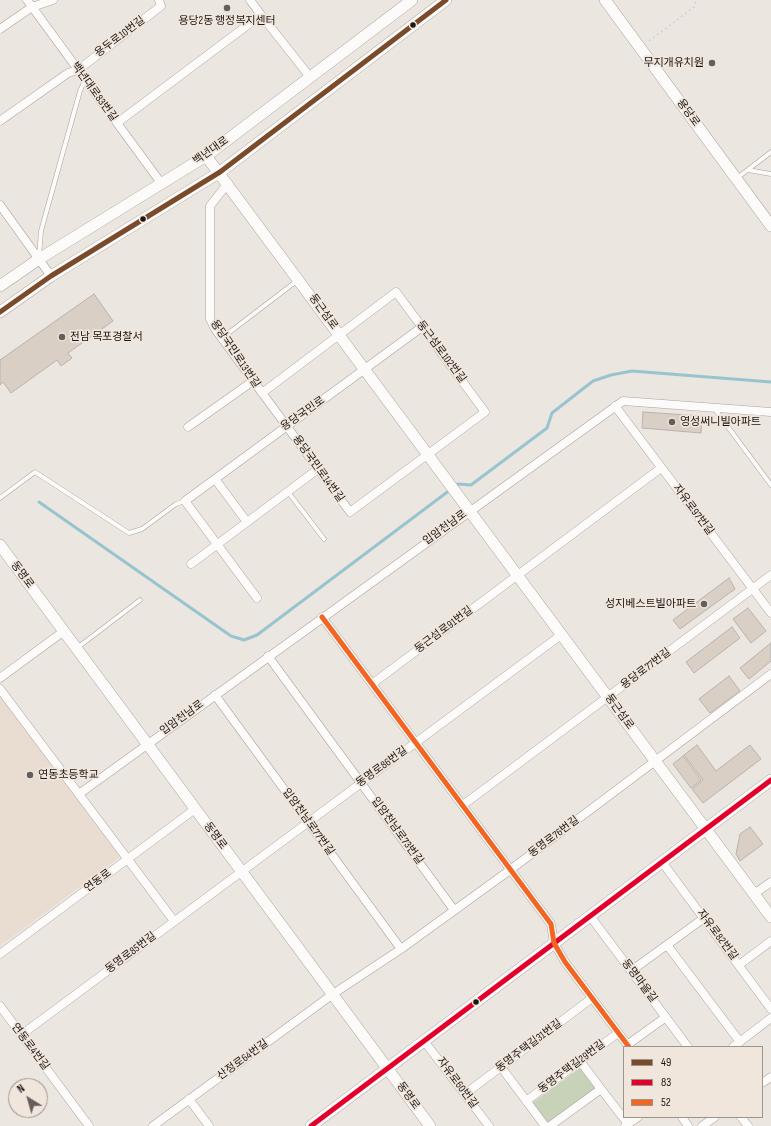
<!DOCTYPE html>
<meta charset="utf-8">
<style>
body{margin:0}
#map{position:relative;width:771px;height:1126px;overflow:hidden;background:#ece6e1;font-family:"Sofia Sans Condensed",sans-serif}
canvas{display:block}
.legend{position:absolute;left:623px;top:1046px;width:140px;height:72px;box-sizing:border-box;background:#f1e6dc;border:1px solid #9b938c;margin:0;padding:5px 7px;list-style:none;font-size:12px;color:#1b1714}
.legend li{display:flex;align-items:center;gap:8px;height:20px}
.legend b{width:20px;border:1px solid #9b938c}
.north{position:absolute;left:8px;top:1078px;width:40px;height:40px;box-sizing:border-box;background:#f1e6dc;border:1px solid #9b938c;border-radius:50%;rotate:323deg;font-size:11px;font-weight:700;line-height:16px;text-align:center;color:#1b1714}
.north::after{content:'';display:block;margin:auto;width:14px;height:18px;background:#645f5c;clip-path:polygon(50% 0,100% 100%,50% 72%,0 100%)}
</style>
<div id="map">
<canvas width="771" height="1126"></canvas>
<ul class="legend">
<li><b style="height:5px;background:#7a4b2a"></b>49</li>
<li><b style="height:5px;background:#e4002b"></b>83</li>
<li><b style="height:5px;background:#f26522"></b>52</li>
</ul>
<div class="north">N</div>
</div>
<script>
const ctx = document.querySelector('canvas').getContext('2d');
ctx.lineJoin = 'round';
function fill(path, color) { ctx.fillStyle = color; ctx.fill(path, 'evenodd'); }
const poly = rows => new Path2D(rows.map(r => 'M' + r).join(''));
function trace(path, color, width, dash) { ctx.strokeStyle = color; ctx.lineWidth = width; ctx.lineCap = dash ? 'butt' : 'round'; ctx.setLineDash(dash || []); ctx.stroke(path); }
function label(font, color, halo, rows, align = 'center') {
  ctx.font = font + ' "Sofia Sans Condensed","Noto Sans KR",sans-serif'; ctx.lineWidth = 3.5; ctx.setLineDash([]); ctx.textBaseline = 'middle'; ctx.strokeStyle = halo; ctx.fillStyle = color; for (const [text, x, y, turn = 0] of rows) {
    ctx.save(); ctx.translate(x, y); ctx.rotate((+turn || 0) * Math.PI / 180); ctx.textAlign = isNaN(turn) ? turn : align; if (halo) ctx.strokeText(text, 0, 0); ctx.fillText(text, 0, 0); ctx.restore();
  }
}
fill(poly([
 [0,694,120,857,0,946]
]), '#e9dcd0');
fill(poly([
 [581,1067,597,1088,547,1125,532,1103]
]), '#c7d2b9');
trace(poly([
 [39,502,231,636,244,640,257,635,458,484,471,485,547,428,552,413,593,381,611,375,632,371,771,382]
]), '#98c4cf', 3);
const building = poly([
 [94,294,113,321,68,353,72,358,61,366,57,360,11,393,3,382,0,385,0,360,94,294],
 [643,412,702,416,701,433,642,428,643,412],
 [729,578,735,589,680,629,673,620,729,578],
 [748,608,766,631,751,643,733,619,748,608],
 [732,627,740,638,694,673,686,662,732,627],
 [771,643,771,661,749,679,740,668,771,643],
 [729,676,740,691,710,713,699,699,729,676],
 [697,745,716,771,750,745,761,759,703,803,692,789,703,780,684,755,697,745],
 [683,756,701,780,691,788,673,764,683,756],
 [750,827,763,844,740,861,736,854,740,834,750,827]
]);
fill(building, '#dacfc5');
trace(building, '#b7b2ae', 1);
const lane = poly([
 [748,170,771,174],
 [737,178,771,152],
 [39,256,41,231,80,91,85,80],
 [222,338,298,280],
 [714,408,771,485],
 [288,492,324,539],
 [0,498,35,472,129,533,142,529,176,504,185,501],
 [77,648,140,600]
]);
const street = poly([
 [27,0,161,183],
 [250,0,261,15],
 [0,29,32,7,53,0],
 [0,121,68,73,78,70,161,6,159,0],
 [117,123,261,15,310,77],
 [228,183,210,206,210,319,215,329,350,512,485,412,396,292,262,393],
 [0,205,51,276],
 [615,406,771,613],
 [188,427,253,381],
 [215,479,247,522],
 [191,564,318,469],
 [257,598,185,501,422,327],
 [322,617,551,924,554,943,565,962,629,1047],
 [268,656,454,910],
 [0,678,64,631],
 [372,684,661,468],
 [0,689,174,921],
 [215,695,401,949],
 [79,794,623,401,771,412],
 [463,805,771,575],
 [662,862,771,1009],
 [754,894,771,882],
 [590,916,688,1047],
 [667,945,740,1042],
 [0,954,195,809],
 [739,965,771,941],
 [631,971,704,918],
 [0,1006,89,1126],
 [21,1035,561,635],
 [424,1041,489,1126],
 [627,1045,666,1017],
 [733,1047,771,1018],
 [580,1061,601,1089],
 [501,1067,545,1126],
 [762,1083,771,1077],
 [465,1094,592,998],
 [189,1099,209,1126],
 [526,1101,618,1033],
 [682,1117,688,1126],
 [741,1117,748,1126],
 [153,1126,333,994,401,949,510,870,771,674],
 [550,1126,601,1089,628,1124],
 [625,1126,638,1117],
 [702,1126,715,1117]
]);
const secondary = poly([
 [605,0,771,226],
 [206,156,771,917],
 [0,286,39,259,206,156,412,0],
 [0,312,51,276,220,172,446,0],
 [0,545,430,1126],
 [311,1126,771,780]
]);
trace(lane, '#a8a3a0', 5);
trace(street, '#a8a3a0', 9);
trace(secondary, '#a8a3a0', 12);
trace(poly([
 [649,41,694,7,696,0]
]), '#d2d0ce', 1.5, [2, 3]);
trace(lane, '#fcfbfa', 4);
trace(street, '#fcfbfa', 8);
trace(secondary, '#fcfbfa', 11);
trace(poly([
 [0,312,51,276,220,172,446,0]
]), '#7a4b2a', 5);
trace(poly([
 [311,1126,771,780]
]), '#e4002b', 5);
trace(poly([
 [322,617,551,924,554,943,565,962,629,1047]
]), '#f26522', 5);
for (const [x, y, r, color] of [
 [227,8,4,"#645f5c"],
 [413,25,3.5,"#1b1714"],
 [712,63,4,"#645f5c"],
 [143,219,3.5,"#1b1714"],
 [62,337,4,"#645f5c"],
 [672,422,4,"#645f5c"],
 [704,604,4,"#645f5c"],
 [30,775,4,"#645f5c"],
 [476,1002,3.5,"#1b1714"]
]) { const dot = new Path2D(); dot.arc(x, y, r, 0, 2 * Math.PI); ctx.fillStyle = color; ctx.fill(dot); trace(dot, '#f1e6dc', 1.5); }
label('11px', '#1b1714', '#f1e6dc', [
 ["용당2동 행정복지센터",227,21,"center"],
 ["무지개유치원",704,63,"right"],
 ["전남 목포경찰서",70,337],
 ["영성써니빌아파트",680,422],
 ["성지베스트빌아파트",696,604,"right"],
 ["연동초등학교",38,775]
], 'left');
label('11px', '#1b1714', '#f1e6dc', [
 ["용두로10번길",120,37,-37],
 ["백년대로83번길",94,92,54],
 ["용당로",688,113,54],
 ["백년대로",211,151,-35],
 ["둥근섬로",323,312,54],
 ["둥근섬로102번길",441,352,53],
 ["용당국민로13번길",235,354,56],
 ["용당국민로",303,414,-35],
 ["용당국민로14번길",318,469,54],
 ["자유로97번길",693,510,53],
 ["입암천남로",445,528,-36],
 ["동명로",22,575,53],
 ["둥근섬로91번길",444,630,-37],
 ["용당로77번길",646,669,-37],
 ["둥근섬로",619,712,54],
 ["입암천남로",182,718,-36],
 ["동명로86번길",382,767,-36],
 ["입암천남로77번길",308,822,54],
 ["입암천남로73번길",397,831,54],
 ["동명로",215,836,53],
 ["동명로76번길",554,837,-37],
 ["연동로",98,881,-37],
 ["자유로82번길",717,935,53],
 ["동명로85번길",131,953,-37],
 ["동명마을길",639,981,53],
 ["동명주택길31번길",529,1046,-37],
 ["연동로4번길",30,1047,53],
 ["산정로64번길",243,1060,-36],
 ["동명주택길29번길",572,1067,-37],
 ["자유로60번길",457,1083,53],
 ["동명로",408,1096,54]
]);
</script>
